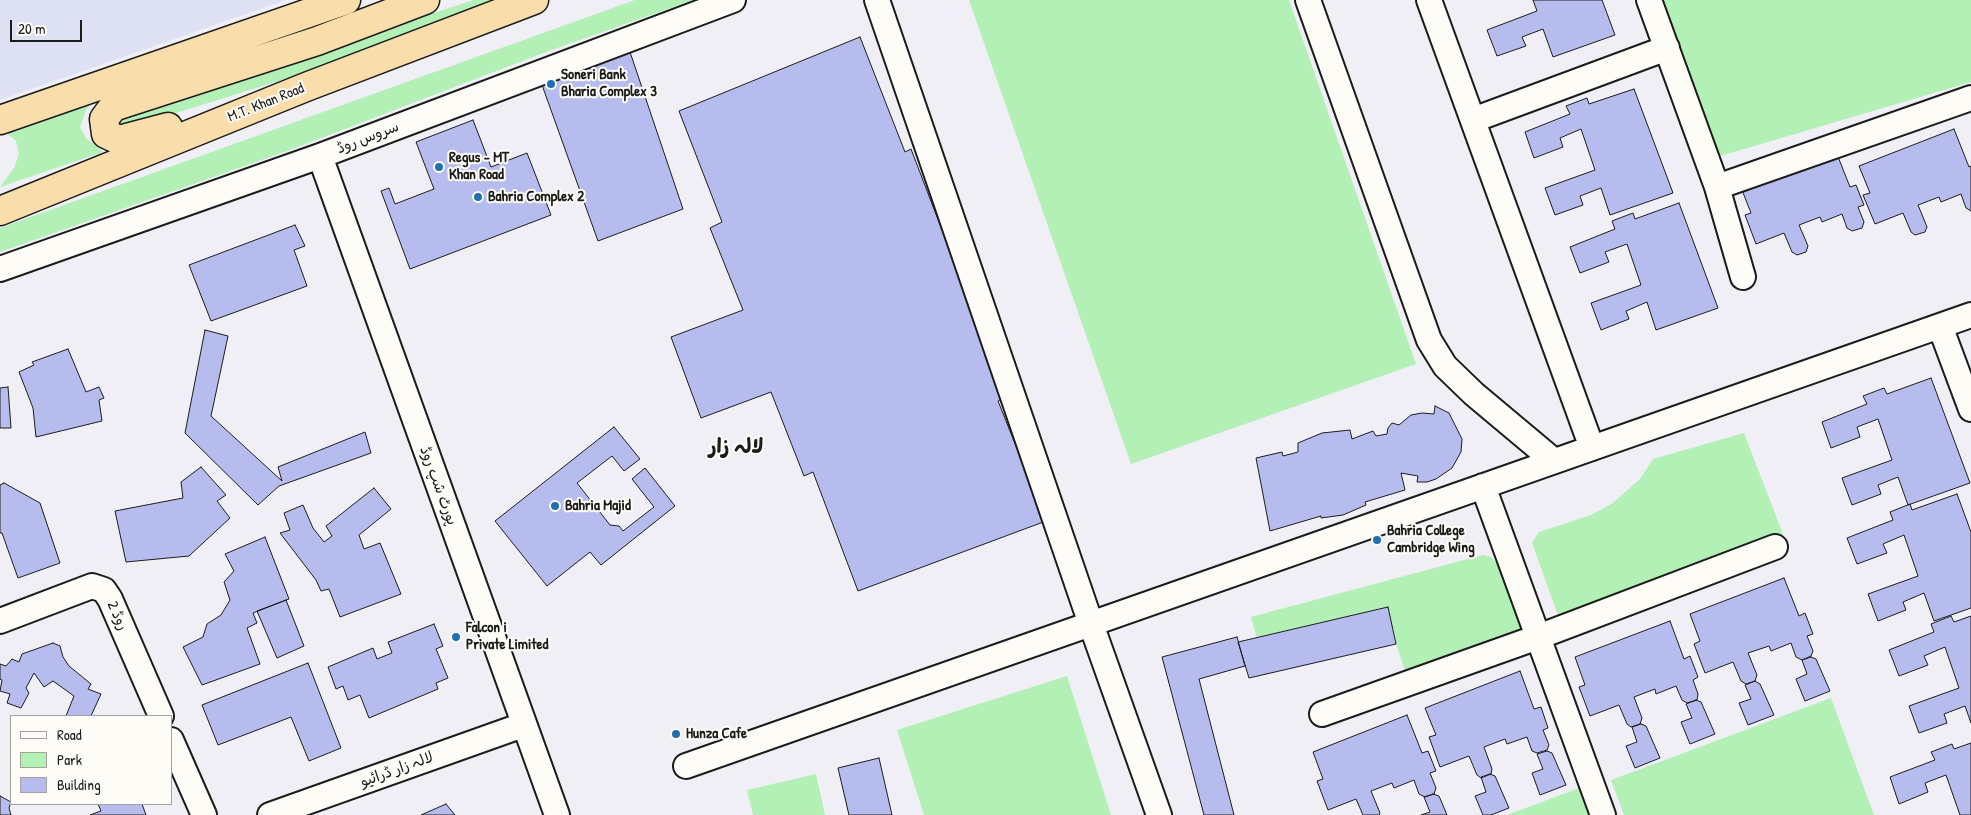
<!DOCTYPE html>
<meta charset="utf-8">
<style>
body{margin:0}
#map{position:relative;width:1971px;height:815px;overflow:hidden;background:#efeff5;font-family:"Patrick Hand",sans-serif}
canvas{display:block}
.legend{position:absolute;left:10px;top:715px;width:162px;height:90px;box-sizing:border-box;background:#fdfcf7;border:1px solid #a3a29f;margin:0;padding:6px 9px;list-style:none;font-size:15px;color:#1c1c1c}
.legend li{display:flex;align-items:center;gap:10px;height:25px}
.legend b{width:25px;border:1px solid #a3a29f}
.scale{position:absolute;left:10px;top:20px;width:72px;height:22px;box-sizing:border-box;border:2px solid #1c1c1c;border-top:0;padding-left:6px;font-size:15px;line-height:18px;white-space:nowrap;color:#1c1c1c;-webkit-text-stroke:4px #fdfcf7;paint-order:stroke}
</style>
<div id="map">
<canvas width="1971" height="815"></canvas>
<ul class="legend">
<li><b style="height:6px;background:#fdfcf7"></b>Road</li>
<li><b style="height:14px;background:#b2f0b6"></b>Park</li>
<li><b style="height:14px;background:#b6bdee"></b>Building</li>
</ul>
<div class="scale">20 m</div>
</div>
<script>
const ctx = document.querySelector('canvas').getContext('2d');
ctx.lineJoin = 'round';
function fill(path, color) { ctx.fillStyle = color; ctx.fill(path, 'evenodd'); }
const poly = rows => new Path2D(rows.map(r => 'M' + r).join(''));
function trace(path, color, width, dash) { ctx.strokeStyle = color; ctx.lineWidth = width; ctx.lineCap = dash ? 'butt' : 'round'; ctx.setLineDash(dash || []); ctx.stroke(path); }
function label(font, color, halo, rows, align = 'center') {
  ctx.font = font + ' "Patrick Hand","Playpen Sans Arabic",sans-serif'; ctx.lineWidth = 4; ctx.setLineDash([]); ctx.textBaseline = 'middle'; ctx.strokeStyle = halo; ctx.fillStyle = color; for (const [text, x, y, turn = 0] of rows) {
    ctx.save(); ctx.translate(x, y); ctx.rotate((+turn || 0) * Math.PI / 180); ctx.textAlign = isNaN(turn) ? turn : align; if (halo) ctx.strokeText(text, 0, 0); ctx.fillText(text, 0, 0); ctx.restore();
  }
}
fill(poly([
 [0,0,286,0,0,100]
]), '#dee0f3');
fill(poly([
 [474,0,516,0,459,25,118,131,118,114],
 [635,0,693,0,546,52,290,150,0,252,0,228],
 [969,0,1289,0,1416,364,1131,464],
 [1662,0,1971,0,1971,82,1717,157],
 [95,95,86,111,80,127,86,138,103,152,0,187,14,168,19,154,16,141,3,130],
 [1744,433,1786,542,1570,619,1564,620,1558,615,1532,543,1539,532,1591,515,1613,503,1640,479,1653,459],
 [1483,555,1491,557,1501,568,1525,627,1520,630,1405,670,1396,644,1257,638,1251,617],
 [1067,676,1111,815,924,815,897,730],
 [1831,698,1874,815,1624,815,1611,780],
 [816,774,825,815,753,815,747,790],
 [1587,785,1598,815,1507,815]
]), '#b2f0b6');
const building = poly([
 [1533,0,1602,0,1615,35,1553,57,1543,29,1522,37,1526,46,1497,56,1487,30,1537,11,1533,0],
 [860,37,905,152,911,149,1006,397,998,401,1046,521,858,591,813,472,804,476,771,392,701,418,671,337,743,310,710,228,722,222,679,111,860,37],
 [630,52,683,209,598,241,542,85,630,52],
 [1634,89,1673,193,1610,215,1601,188,1580,196,1583,205,1555,215,1545,188,1595,170,1581,129,1560,138,1563,147,1534,158,1525,132,1570,114,1566,106,1587,98,1589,104,1634,89],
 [473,120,491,167,527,153,551,215,410,269,381,191,389,188,395,204,434,189,416,142,473,120],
 [1954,129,1969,167,1971,166,1971,211,1966,208,1961,194,1941,202,1939,197,1918,205,1927,227,1925,232,1915,235,1911,232,1903,213,1875,224,1863,195,1870,193,1859,166,1954,129],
 [1835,149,1850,187,1856,185,1864,205,1858,207,1864,222,1862,228,1852,231,1847,228,1842,214,1822,222,1820,217,1799,225,1808,246,1806,252,1797,255,1792,252,1784,233,1756,244,1745,215,1751,213,1740,185,1835,149],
 [1679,203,1718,308,1656,330,1647,302,1626,311,1629,319,1601,330,1591,303,1641,285,1627,244,1605,252,1609,262,1580,273,1570,247,1615,229,1612,221,1633,213,1635,219,1679,203],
 [295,225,305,246,294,250,307,286,211,321,189,265,295,225],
 [205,330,228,336,211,416,282,481,278,467,365,432,371,453,279,486,258,505,185,433,205,330],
 [68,349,86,392,99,387,104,398,99,400,102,421,36,437,33,408,19,372,34,365,32,362,68,349],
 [1931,378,1970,483,1908,505,1898,477,1878,485,1881,494,1852,505,1842,478,1892,460,1878,419,1857,427,1860,437,1831,448,1822,422,1867,404,1863,396,1884,388,1887,394,1931,378],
 [8,387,11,428,0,428,0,388,8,387],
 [1435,406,1449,413,1462,439,1461,452,1452,468,1436,479,1427,482,1417,482,1418,476,1401,473,1405,490,1365,502,1366,505,1343,515,1321,518,1321,516,1270,531,1256,458,1282,452,1283,456,1298,452,1298,443,1322,433,1350,430,1352,439,1373,431,1376,436,1387,434,1388,428,1392,423,1399,425,1411,415,1422,413,1434,414,1435,406],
 [614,427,640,459,624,471,612,456,577,483,610,525,619,526,623,531,654,507,632,479,645,468,675,506,601,565,590,552,547,586,495,521,614,427],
 [201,467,226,495,217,501,230,518,189,556,126,562,115,511,183,498,181,482,201,467],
 [4,483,40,503,60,563,18,578,2,533,0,533,0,485,4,483],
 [374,488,391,509,359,535,364,549,380,543,401,594,340,617,329,589,321,591,316,580,280,533,290,530,284,513,303,505,313,528,324,542,332,536,326,526,374,488],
 [1957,494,1971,532,1971,608,1934,621,1924,593,1903,602,1906,610,1878,621,1868,594,1918,576,1904,535,1883,544,1887,553,1857,564,1847,538,1893,520,1890,512,1910,504,1912,510,1957,494],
 [265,537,289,599,253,613,257,623,247,628,260,664,202,685,183,647,203,637,207,624,221,615,230,600,224,582,234,571,225,554,265,537],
 [1784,578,1799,616,1805,613,1813,634,1807,636,1813,651,1811,656,1802,660,1796,657,1791,643,1771,651,1769,646,1748,653,1757,675,1755,681,1746,684,1741,681,1733,662,1705,673,1694,644,1700,641,1690,614,1784,578],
 [286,600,304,646,277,658,257,611,286,600],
 [1388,607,1396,644,1249,678,1238,642,1388,607],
 [1951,616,1954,622,1971,616,1971,723,1965,706,1944,714,1947,723,1919,733,1909,706,1959,688,1945,647,1924,656,1928,665,1899,676,1889,650,1934,632,1931,624,1951,616],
 [1670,621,1684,659,1690,656,1698,677,1693,680,1698,694,1697,700,1687,703,1682,700,1676,686,1656,694,1655,689,1634,697,1642,718,1640,724,1631,727,1627,724,1619,705,1590,716,1579,687,1585,685,1575,657,1670,621],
 [434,624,443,646,436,649,448,678,436,683,438,689,369,718,360,695,348,700,343,686,336,689,328,667,373,648,377,659,392,653,388,642,434,624],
 [1237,637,1245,666,1199,679,1234,815,1204,815,1162,657,1237,637],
 [53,643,60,646,63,657,69,666,91,684,88,689,101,694,91,716,66,716,74,696,53,681,44,687,34,673,26,688,29,693,21,708,7,703,10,694,0,691,2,680,0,679,0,664,6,666,12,659,19,662,22,654,53,643],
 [1811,657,1816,659,1830,691,1805,701,1796,679,1807,674,1802,660,1811,657],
 [308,663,341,748,309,761,291,717,218,745,202,705,308,663],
 [1520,671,1534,709,1541,707,1548,728,1543,730,1549,745,1547,750,1537,753,1532,751,1527,737,1507,744,1505,739,1484,747,1492,769,1491,774,1481,778,1477,775,1469,756,1440,767,1429,737,1436,735,1425,708,1520,671],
 [1755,681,1760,684,1774,715,1748,725,1739,703,1751,699,1745,685,1755,681],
 [1696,700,1701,702,1715,734,1690,744,1681,722,1692,718,1686,704,1696,700],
 [1407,715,1422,753,1428,751,1436,771,1430,773,1436,788,1434,794,1425,797,1419,794,1414,780,1394,788,1392,783,1371,791,1380,813,1379,815,1363,815,1356,799,1328,810,1317,781,1323,779,1313,752,1407,715],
 [1641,724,1646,726,1660,758,1635,768,1626,746,1637,742,1632,727,1641,724],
 [1971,743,1971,815,1960,815,1946,775,1925,783,1928,792,1899,804,1890,777,1935,760,1931,752,1952,744,1954,749,1971,743],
 [1547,751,1552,753,1566,785,1540,795,1532,773,1543,769,1537,754,1547,751],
 [879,758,892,815,849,815,838,768,879,758],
 [1490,774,1495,776,1509,808,1491,815,1483,815,1475,796,1486,792,1481,777,1490,774],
 [1433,794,1439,796,1447,815,1421,815,1430,812,1424,797,1433,794],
 [0,796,11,802,9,808,11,815,0,815,0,796],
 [98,804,142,804,146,815,90,815,101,811,98,804],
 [446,804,455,815,421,815,446,804]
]);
fill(building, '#b6bdee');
trace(building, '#1c1c1c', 1);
const minor = poly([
 [877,0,1091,624,1159,815],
 [1308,0,1429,340,1445,366,1474,394,1554,461],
 [1429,0,1592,448],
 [1649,0,1717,187,1743,277],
 [1473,120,1667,48],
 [320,156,557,815],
 [1717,187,1971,98],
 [0,269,320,156,733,0],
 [1940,326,1971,409],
 [1483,486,1603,815],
 [0,621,92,586,104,590,110,599,161,716],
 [1322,714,1538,637,1775,547],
 [171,740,204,815],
 [686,766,1971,315],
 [270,815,523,725]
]);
const highway = poly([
 [0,120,346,0],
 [168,127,119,140,106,134,104,119,113,107,317,41,425,0],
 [0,211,306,87,534,0]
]);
trace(minor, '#1c1c1c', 28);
trace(highway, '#1c1c1c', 31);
trace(minor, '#fdfcf7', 24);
trace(highway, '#f9deab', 28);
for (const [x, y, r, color] of [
 [551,84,5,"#1f6fb2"],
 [439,167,5,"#1f6fb2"],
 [478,197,5,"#1f6fb2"],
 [555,506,5,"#1f6fb2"],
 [1377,540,5,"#1f6fb2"],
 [456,637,5,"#1f6fb2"],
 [676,734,5,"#1f6fb2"]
]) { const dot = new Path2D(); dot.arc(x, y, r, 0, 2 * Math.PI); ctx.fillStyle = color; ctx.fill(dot); trace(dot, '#fdfcf7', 2); }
label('bold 15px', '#1c1c1c', '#fdfcf7', [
 ["Soneri Bank",561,75],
 ["Bharia Complex 3",561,92],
 ["Regus - MT",449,158],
 ["Khan Road",449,175],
 ["Bahria Complex 2",488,197],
 ["Bahria Majid",565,506],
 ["Bahria College",1387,531],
 ["Cambridge Wing",1387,548],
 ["Falcon i",466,628],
 ["Private Limited",466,645],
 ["Hunza Cafe",686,734]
], 'left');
label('15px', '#1c1c1c', '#fdfcf7', [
 ["M.T. Khan Road",266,103,-22],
 ["سروس روڈ",368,138,-21],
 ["پورٹ شپ روڈ",438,486,70],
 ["روڈ 2",117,616,66],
 ["لالہ زار ڈرائیو",397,770,-20]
]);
label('bold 20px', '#1c1c1c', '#fdfcf7', [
 ["لالہ زار",736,448]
]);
</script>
